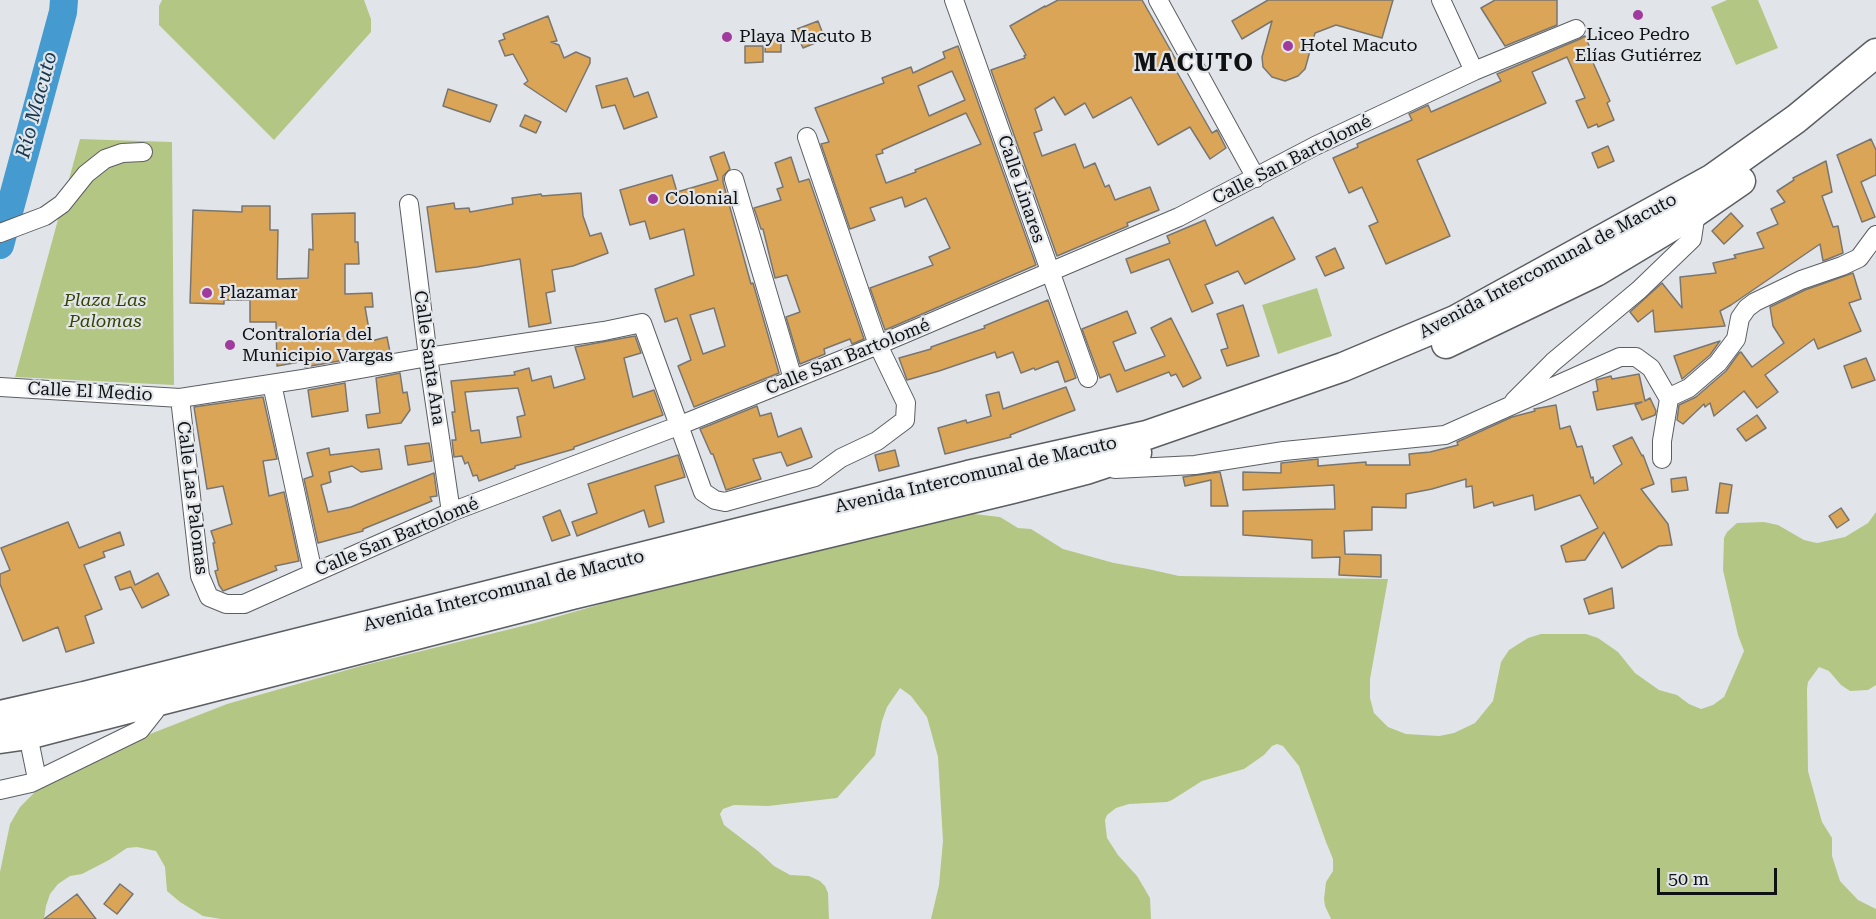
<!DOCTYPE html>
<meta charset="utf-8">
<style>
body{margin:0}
#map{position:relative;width:1876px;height:919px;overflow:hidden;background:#e1e5ea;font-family:"Roboto Serif",serif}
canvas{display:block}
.scale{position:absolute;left:1657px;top:868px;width:120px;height:27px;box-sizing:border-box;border:3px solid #0f1112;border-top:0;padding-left:8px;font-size:18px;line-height:21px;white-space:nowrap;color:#0f1112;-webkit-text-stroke:4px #e1e5ea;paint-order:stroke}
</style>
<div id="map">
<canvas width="1876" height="919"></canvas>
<div class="scale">50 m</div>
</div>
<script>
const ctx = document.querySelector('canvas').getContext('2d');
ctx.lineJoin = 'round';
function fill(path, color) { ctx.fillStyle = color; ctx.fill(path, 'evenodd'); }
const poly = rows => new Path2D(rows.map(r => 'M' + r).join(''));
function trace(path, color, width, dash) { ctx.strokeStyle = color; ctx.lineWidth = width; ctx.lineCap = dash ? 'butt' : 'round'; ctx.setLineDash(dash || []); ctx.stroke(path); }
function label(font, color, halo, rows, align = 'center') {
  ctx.font = font + ' "Roboto Serif",serif'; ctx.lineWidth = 4.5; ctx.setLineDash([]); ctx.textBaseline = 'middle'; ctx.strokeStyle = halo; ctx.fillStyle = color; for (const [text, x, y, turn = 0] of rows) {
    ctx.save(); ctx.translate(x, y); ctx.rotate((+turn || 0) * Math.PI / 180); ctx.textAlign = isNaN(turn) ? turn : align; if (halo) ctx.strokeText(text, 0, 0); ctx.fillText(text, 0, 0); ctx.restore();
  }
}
fill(poly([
 [162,0,364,0,371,19,371,32,274,140,159,25,159,6],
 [1727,0,1758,0,1778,48,1736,65,1711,7],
 [80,139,172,142,174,385,15,377],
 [1317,288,1332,336,1278,354,1262,305],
 [1876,512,1876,685,1868,690,1850,691,1841,685,1829,671,1819,667,1808,682,1807,689,1808,771,1822,822,1832,838,1832,856,1840,881,1858,900,1876,909,1876,919,1331,919,1325,906,1324,899,1326,882,1333,871,1333,859,1326,842,1299,766,1283,746,1277,744,1272,746,1264,755,1244,769,1202,781,1172,800,1167,802,1129,804,1116,808,1107,815,1105,820,1107,838,1118,855,1137,876,1143,886,1150,898,1151,919,931,919,939,885,943,841,938,757,927,717,911,696,900,688,887,707,882,721,875,755,837,798,768,806,734,805,723,809,720,814,724,825,758,851,774,866,790,875,809,876,820,881,825,886,828,893,829,919,221,919,203,916,180,902,167,891,165,867,156,851,137,847,127,848,109,860,82,874,70,876,58,884,50,894,46,906,44,919,0,919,0,872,10,824,20,807,42,785,104,752,227,704,361,666,535,623,867,528,941,514,974,514,1000,517,1018,528,1031,529,1063,549,1114,563,1148,569,1179,576,1388,579,1370,679,1370,698,1374,713,1388,727,1406,734,1439,736,1454,733,1475,723,1493,701,1501,662,1509,650,1528,638,1541,634,1586,634,1598,638,1618,652,1635,673,1659,690,1677,695,1689,704,1701,709,1713,705,1724,697,1744,651,1738,635,1723,570,1724,538,1727,532,1737,523,1764,522,1778,525,1804,540,1817,543,1845,537,1868,523]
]), '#b4c684');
trace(poly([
 [0,245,63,12,64,0]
]), '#459ad0', 28);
const building = poly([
 [1058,0,1142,0,1179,65,1174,67,1212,133,1217,130,1226,148,1210,159,1190,127,1158,145,1131,97,1093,118,1085,103,1065,115,1054,97,1035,109,1042,130,1034,133,1042,156,1075,144,1084,168,1095,163,1105,187,1109,185,1115,200,1150,187,1159,210,1127,223,1128,226,1057,256,991,70,1025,58,1024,56,1026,55,1010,26,1045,6,1045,7,1058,0],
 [1268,0,1393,0,1382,38,1336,25,1315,33,1305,69,1298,76,1285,81,1272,77,1263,67,1262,57,1272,21,1242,39,1232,21,1268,0],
 [1495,0,1557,0,1557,25,1505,46,1481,8,1495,0],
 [548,16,557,41,551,42,559,45,564,58,576,52,590,58,590,63,566,112,524,84,528,81,513,54,505,56,499,41,505,39,503,34,548,16],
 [818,21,825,39,803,48,797,35,797,29,818,21],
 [1585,36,1590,48,1587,49,1610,101,1607,103,1614,120,1598,127,1597,124,1588,128,1576,101,1585,98,1567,57,1532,72,1546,103,1417,160,1450,236,1386,264,1369,226,1378,222,1362,187,1349,193,1333,158,1358,147,1357,144,1412,120,1409,114,1428,105,1431,112,1501,81,1497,74,1580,39,1585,36],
 [766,38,781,38,781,52,765,52,766,38],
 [745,46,763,46,763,62,745,63,745,46],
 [958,46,1036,265,885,330,870,288,933,265,929,257,950,248,926,198,905,207,902,197,870,208,875,220,850,229,821,144,829,142,815,108,884,83,882,78,911,67,913,73,945,58,943,52,958,46],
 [952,71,965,100,929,116,918,86,952,71],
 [966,113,981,144,915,170,916,172,886,183,876,155,883,153,882,150,966,113],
 [627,78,634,97,648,92,657,117,624,129,615,105,602,108,596,86,627,78],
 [448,89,497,105,490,122,443,106,448,89],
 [525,115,541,122,536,133,520,126,525,115],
 [1871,139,1876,150,1876,175,1861,182,1875,217,1862,222,1837,155,1871,139],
 [1608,146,1614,161,1598,168,1592,153,1608,146],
 [724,152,730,169,723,176,723,182,751,284,753,283,779,373,694,407,678,366,691,360,677,318,665,322,655,289,694,275,684,229,650,239,645,221,630,225,620,190,672,175,677,192,718,180,710,157,724,152],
 [714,308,725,346,703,354,690,315,714,308],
 [791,157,799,182,809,179,864,339,852,344,850,339,824,349,825,354,800,364,786,317,800,312,787,275,775,278,763,229,761,229,754,208,781,200,777,189,783,187,775,163,791,157],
 [1826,161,1832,192,1822,196,1833,227,1838,226,1843,253,1823,261,1820,244,1731,305,1720,311,1725,326,1655,332,1653,310,1638,322,1630,312,1662,283,1682,308,1680,277,1716,273,1713,263,1736,258,1734,255,1764,248,1757,233,1778,224,1771,209,1785,202,1777,191,1794,180,1793,178,1826,161],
 [581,193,583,216,590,236,601,233,608,253,573,266,552,270,555,291,546,293,551,323,529,327,520,259,477,267,436,272,427,207,454,203,455,209,469,208,470,212,513,204,512,198,541,194,542,196,581,193],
 [242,206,270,206,270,230,278,230,277,279,308,278,309,249,313,250,312,214,355,213,355,242,358,242,359,264,345,264,345,294,372,293,373,307,365,307,371,341,387,337,390,352,305,367,305,361,277,366,276,322,250,322,250,300,224,300,224,304,190,303,193,210,242,212,242,206],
 [1731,213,1743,226,1724,244,1712,231,1731,213],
 [1273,217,1295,259,1245,284,1238,271,1205,285,1213,303,1192,312,1169,259,1131,273,1126,259,1170,243,1167,236,1205,220,1216,246,1273,217],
 [1335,248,1344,268,1325,276,1316,257,1335,248],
 [1853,273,1861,299,1849,303,1861,331,1818,349,1814,339,1765,375,1778,392,1757,408,1744,391,1714,416,1710,403,1705,407,1704,404,1683,424,1677,420,1679,405,1696,397,1726,371,1739,353,1741,352,1752,367,1784,343,1773,326,1770,307,1805,290,1853,273],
 [1048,300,1076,378,1065,382,1058,361,1035,370,1034,368,1021,373,1013,352,997,358,995,352,939,371,907,380,899,358,931,349,931,347,985,328,984,326,1048,300],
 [1243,305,1259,356,1227,366,1221,350,1228,348,1217,314,1243,305],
 [1127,311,1136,333,1113,342,1125,371,1165,356,1151,328,1171,318,1201,378,1183,387,1176,374,1171,376,1169,372,1117,392,1110,374,1100,378,1082,329,1127,311],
 [635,336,641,353,624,358,633,397,654,390,663,415,574,447,574,449,515,466,515,468,479,481,477,475,473,476,468,462,465,464,462,456,454,457,452,440,456,440,452,412,455,412,451,381,515,375,514,372,529,368,532,381,551,376,554,388,585,379,575,347,635,336],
 [518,388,525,415,517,417,521,437,481,443,479,430,471,431,465,392,518,388],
 [1720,341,1710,355,1682,379,1674,356,1720,341],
 [1866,358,1875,380,1852,388,1844,366,1866,358],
 [400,373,403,393,407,392,410,410,401,423,368,428,366,415,380,413,376,378,400,373],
 [1639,374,1645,401,1650,398,1656,411,1655,415,1642,420,1635,405,1642,402,1597,410,1593,392,1598,391,1596,380,1611,376,1612,379,1639,374],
 [345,383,348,411,312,417,308,390,345,383],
 [1066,387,1075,410,1010,435,1011,437,945,454,938,428,966,420,967,423,991,416,986,395,999,392,1003,409,1066,387],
 [263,397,277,459,263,461,269,496,284,492,299,561,275,566,277,570,223,591,219,585,215,571,218,570,213,543,215,543,211,531,232,524,223,486,207,489,194,407,263,397],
 [1556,405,1560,429,1570,426,1577,447,1582,446,1591,478,1593,477,1594,484,1622,464,1613,446,1632,437,1642,456,1643,455,1654,484,1641,489,1668,524,1672,545,1659,546,1622,568,1604,532,1585,560,1566,562,1561,546,1598,528,1580,495,1535,510,1533,495,1494,506,1493,502,1474,508,1472,486,1466,487,1466,479,1432,489,1406,494,1406,508,1372,507,1372,530,1344,531,1345,554,1381,555,1381,577,1339,575,1340,557,1312,558,1312,540,1243,535,1243,511,1335,509,1334,485,1243,490,1243,472,1281,473,1281,463,1318,459,1318,466,1366,462,1366,465,1410,465,1409,454,1430,452,1458,445,1457,442,1512,417,1535,411,1534,409,1556,405],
 [757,406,760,416,771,413,778,437,801,428,812,457,787,466,781,452,753,459,761,479,726,490,713,454,711,454,700,429,757,406],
 [1757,415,1766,428,1746,441,1737,429,1757,415],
 [429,443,432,461,408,465,405,446,429,443],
 [329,448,330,455,379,449,382,469,361,472,352,466,329,472,331,482,321,485,328,512,351,507,434,473,437,496,430,497,432,501,363,529,363,531,318,543,304,479,313,476,307,453,329,448],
 [895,450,899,466,879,471,875,455,895,450],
 [678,455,685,477,655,486,664,522,649,527,644,510,577,536,572,522,597,513,588,484,678,455],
 [1220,472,1228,506,1211,506,1211,480,1185,486,1183,477,1220,472],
 [1686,477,1688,490,1672,492,1671,479,1686,477],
 [1720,483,1732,485,1728,513,1716,513,1720,483],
 [1841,508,1849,520,1837,528,1829,516,1841,508],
 [560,510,570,535,552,541,543,517,560,510],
 [68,522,79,548,120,532,124,545,103,552,105,557,84,565,102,609,85,616,94,643,66,652,58,627,23,641,0,584,0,574,10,570,1,548,68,522],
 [130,571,135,585,158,573,169,595,142,608,131,587,120,590,115,577,130,571],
 [1612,588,1614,608,1589,614,1584,599,1612,588],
 [120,884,133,894,117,914,104,904,120,884],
 [77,894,96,919,44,919,77,894]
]);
fill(building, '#dba558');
trace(building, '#797671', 1.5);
const minor = poly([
 [954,0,1088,378],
 [1158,0,1256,178],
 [1441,0,1474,71],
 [734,179,793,379],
 [409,204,428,357,451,512],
 [0,233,45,216,62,204,86,174,105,159,122,153,143,152],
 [272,384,313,573],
 [0,387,180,398,303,379,428,357,604,331,642,323,703,492,715,500,725,502,815,477,841,458,877,441,905,420,906,403,878,345,807,137],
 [180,398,200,576,209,597,226,604,244,604,451,512,678,426,878,345,1179,217,1315,146,1474,71,1576,29],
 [1514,401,1553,362,1639,290,1692,239,1696,212],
 [1662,459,1662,441,1669,399,1672,396,1689,388,1718,363,1736,339,1740,318,1747,308,1755,302,1801,280,1842,266,1859,258,1876,235],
 [1115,469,1195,465,1284,451,1445,435,1620,357,1636,357,1651,368,1669,399],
 [28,735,37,779],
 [0,790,31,783,140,730,155,711,158,702]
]);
const primary = poly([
 [1446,344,1596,272,1696,212,1741,181],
 [0,715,84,696,968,475,1147,435,1343,367,1455,320,1713,178,1796,119,1876,53],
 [0,739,28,735,70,724,572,595,1013,489,1086,470,1137,453]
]);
trace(minor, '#5b5e62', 20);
trace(primary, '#5b5e62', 31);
trace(minor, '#fff', 18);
trace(primary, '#fff', 28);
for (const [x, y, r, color] of [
 [1638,15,6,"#a13a9d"],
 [727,37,6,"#a13a9d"],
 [1288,46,6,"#a13a9d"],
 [653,199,6,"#a13a9d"],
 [207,293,6,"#a13a9d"],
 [230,345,6,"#a13a9d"]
]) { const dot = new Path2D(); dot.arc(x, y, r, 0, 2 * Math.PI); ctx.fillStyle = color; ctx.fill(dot); trace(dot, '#e1e5ea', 2); }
label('18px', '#0f1112', '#e1e5ea', [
 ["Liceo Pedro",1638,35,"center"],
 ["Elías Gutiérrez",1638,56,"center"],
 ["Playa Macuto B",739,37],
 ["Hotel Macuto",1300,46],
 ["Colonial",665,199],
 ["Plazamar",219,293],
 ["Contraloría del",242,335],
 ["Municipio Vargas",242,356]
], 'left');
label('18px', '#0f1112', '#e1e5ea', [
 ["Calle San Bartolomé",1292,160,-27],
 ["Calle Linares",1021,189,71],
 ["Avenida Intercomunal de Macuto",1548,266,-28],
 ["Calle San Bartolomé",848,357,-22],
 ["Calle Santa Ana",429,358,82],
 ["Calle El Medio",90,392,3],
 ["Avenida Intercomunal de Macuto",976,475,-13],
 ["Calle Las Palomas",192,498,83],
 ["Calle San Bartolomé",397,537,-23],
 ["Avenida Intercomunal de Macuto",504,591,-14]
]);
label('italic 18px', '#364300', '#e1e5ea', [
 ["Plaza Las",105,301],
 ["Palomas",105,322]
]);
label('italic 20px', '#14384f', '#e1e5ea', [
 ["Río Macuto",37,105,-75]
]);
ctx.letterSpacing = '1.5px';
label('bold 24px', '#0f1112', '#e1e5ea', [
 ["MACUTO",1194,64]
]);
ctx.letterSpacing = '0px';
</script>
